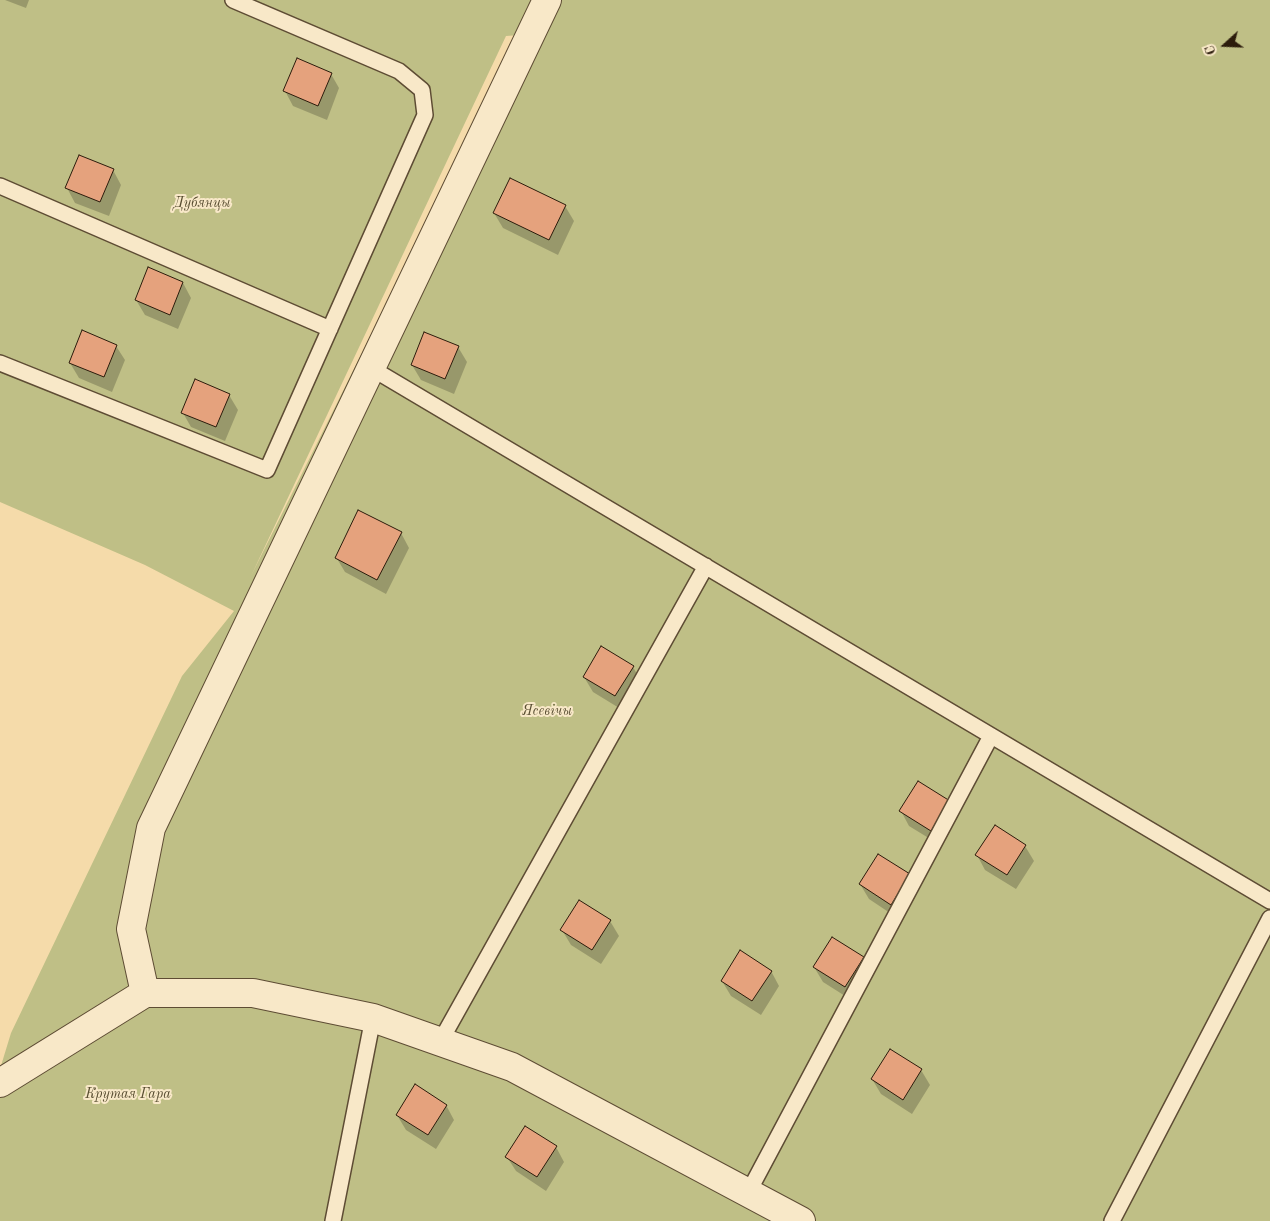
<!DOCTYPE html>
<meta charset="utf-8">
<style>
body{margin:0}
#map{position:relative;width:1270px;height:1221px;overflow:hidden;background:#f5dbaa;font-family:"Old Standard TT",serif}
canvas{display:block}
.north{position:absolute;left:1200px;top:20px;width:50px;height:50px;-webkit-text-stroke:4px #f8e8c8;paint-order:stroke;rotate:250deg;font-size:14px;font-weight:700;line-height:20px;text-align:center;color:#2c1c0c}
.north::after{content:'';display:block;margin:auto;width:18px;height:22px;background:#2c1c0c;clip-path:polygon(50% 0,100% 100%,50% 72%,0 100%)}
</style>
<div id="map">
<canvas width="1270" height="1221"></canvas>
<div class="north">С</div>
</div>
<script>
const ctx = document.querySelector('canvas').getContext('2d');
ctx.lineJoin = 'round';
function fill(path, color) { ctx.fillStyle = color; ctx.fill(path, 'evenodd'); }
const poly = rows => new Path2D(rows.map(r => 'M' + r).join(''));
function trace(path, color, width, dash) { ctx.strokeStyle = color; ctx.lineWidth = width; ctx.lineCap = dash ? 'butt' : 'round'; ctx.setLineDash(dash || []); ctx.stroke(path); }
function label(font, color, halo, rows, align = 'center') {
  ctx.font = font + ' "Old Standard TT",serif'; ctx.lineWidth = 4; ctx.setLineDash([]); ctx.textBaseline = 'middle'; ctx.strokeStyle = halo; ctx.fillStyle = color; for (const [text, x, y, turn = 0] of rows) {
    ctx.save(); ctx.translate(x, y); ctx.rotate((+turn || 0) * Math.PI / 180); ctx.textAlign = isNaN(turn) ? turn : align; if (halo) ctx.strokeText(text, 0, 0); ctx.fillText(text, 0, 0); ctx.restore();
  }
}
fill(poly([
 [0,0,1270,0,1270,1221,0,1221,0,1069,11,1033,182,676,234,611,145,565,0,502],
 [520,35,251,576,506,36]
]), '#bfbf86');
fill(poly([
 [5,0,29,0,26,8],
 [331,74,339,88,327,120,293,106,285,91],
 [113,170,121,185,109,216,75,203,67,188],
 [565,206,574,221,558,255,503,228,494,213],
 [183,283,191,298,178,329,145,315,136,300],
 [116,346,125,360,112,392,79,378,70,363],
 [458,347,467,362,454,394,421,380,412,365],
 [229,395,238,410,225,441,191,427,183,413],
 [401,533,409,548,386,594,345,572,336,557],
 [633,667,641,681,624,711,593,692,584,677],
 [949,802,958,817,940,845,909,826,901,811],
 [1025,846,1034,861,1016,889,985,870,977,855],
 [909,875,899,919,869,899,860,884],
 [610,921,619,936,601,964,571,945,562,930],
 [863,958,872,973,853,1001,823,982,814,967],
 [771,971,779,986,761,1015,731,996,722,981],
 [921,1070,930,1085,912,1114,881,1094,872,1079],
 [446,1105,454,1120,436,1149,406,1130,397,1115],
 [556,1147,564,1162,546,1191,516,1171,507,1157]
]), '#0003');
const building = poly([
 [297,58,332,73,318,106,283,91,297,58],
 [79,155,114,169,100,202,65,188,79,155],
 [510,178,566,205,549,240,493,213,510,178],
 [148,267,183,282,170,315,135,300,148,267],
 [82,330,117,345,104,377,69,363,82,330],
 [424,332,459,346,445,379,411,365,424,332],
 [195,379,230,394,216,427,181,413,195,379],
 [358,510,402,532,377,580,335,558,358,510],
 [601,646,634,666,615,696,583,677,601,646],
 [918,781,950,801,931,831,899,811,918,781],
 [995,825,1026,845,1007,875,975,855,995,825],
 [878,854,910,874,891,905,859,884,878,854],
 [579,900,611,920,592,950,560,930,579,900],
 [832,937,864,957,845,987,813,967,832,937],
 [740,950,772,971,752,1001,721,981,740,950],
 [890,1049,922,1069,903,1100,871,1079,890,1049],
 [415,1084,447,1105,428,1135,396,1115,415,1084],
 [525,1126,557,1146,537,1177,505,1157,525,1126]
]);
fill(building, '#e5a27d');
trace(building, '#2c1c0c', 1);
const lane = poly([
 [0,186,330,329],
 [0,363,267,470,425,115,422,90,399,71,233,0],
 [371,368,1270,901],
 [440,1042,706,566],
 [748,1193,991,736],
 [333,1221,373,1018],
 [1112,1221,1270,918]
]);
const street = poly([
 [145,993,131,929,151,828,547,0],
 [0,1083,145,993,253,993,373,1018,512,1067,801,1221]
]);
trace(lane, '#5e4c34', 18);
trace(street, '#5e4c34', 30);
trace(lane, '#f8e8c8', 15);
trace(street, '#f8e8c8', 28);
label('italic 14px', '#584d31', '#f8e8c8', [
 ["Дубянцы",202,203],
 ["Ясевічы",547,711],
 ["Крутая Гара",128,1094]
]);
</script>
